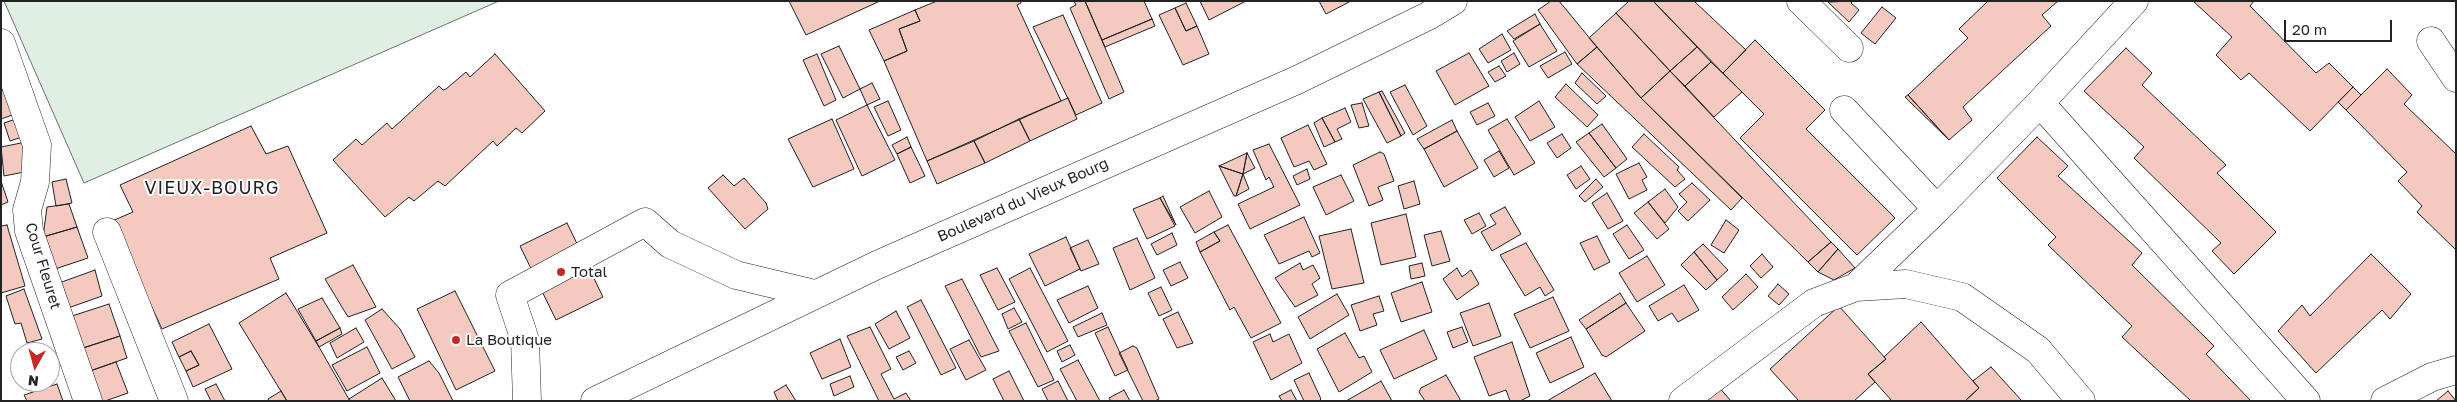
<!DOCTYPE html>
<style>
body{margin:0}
#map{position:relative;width:2457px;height:402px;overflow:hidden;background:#fff;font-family:"Golos Text",sans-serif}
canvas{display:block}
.frame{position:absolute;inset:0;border:2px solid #222;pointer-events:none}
.north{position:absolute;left:10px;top:342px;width:50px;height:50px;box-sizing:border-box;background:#fff;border:1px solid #a7a7a7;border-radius:50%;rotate:187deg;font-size:14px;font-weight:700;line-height:20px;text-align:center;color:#222}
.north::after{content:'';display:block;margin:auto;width:18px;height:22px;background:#c62828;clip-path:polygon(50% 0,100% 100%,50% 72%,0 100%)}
.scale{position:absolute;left:2284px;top:20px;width:108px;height:22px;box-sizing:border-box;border:2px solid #222;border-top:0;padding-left:6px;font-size:15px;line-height:18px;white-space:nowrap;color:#222;-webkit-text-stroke:4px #fff;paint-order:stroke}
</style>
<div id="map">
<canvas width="2457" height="402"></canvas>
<div class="frame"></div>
<div class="north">N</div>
<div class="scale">20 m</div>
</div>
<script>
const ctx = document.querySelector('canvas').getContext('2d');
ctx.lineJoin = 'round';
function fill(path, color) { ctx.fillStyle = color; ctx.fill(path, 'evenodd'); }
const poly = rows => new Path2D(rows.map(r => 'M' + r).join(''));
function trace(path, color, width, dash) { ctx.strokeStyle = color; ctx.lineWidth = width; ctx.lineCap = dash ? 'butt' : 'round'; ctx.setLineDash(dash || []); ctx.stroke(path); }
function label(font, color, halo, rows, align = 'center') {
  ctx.font = font + ' "Golos Text",sans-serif'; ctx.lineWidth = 4; ctx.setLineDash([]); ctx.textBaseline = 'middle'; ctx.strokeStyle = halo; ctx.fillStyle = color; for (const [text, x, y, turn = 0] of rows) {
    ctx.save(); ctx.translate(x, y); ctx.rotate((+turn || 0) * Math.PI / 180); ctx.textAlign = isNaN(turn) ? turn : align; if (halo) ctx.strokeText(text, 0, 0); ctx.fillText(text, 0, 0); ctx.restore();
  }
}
const green = poly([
 [4,1,499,1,84,183,4,1]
]);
fill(green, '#e0efe3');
trace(green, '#6f6f6f', 1);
const building = poly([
 [789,1,880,1,806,35,789,1],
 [937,1,1020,1,1021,3,1017,5,1061,101,927,161,884,61,907,51,899,29,920,21,915,10,937,1],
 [1074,1,1085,1,1124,92,1109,99,1070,8,1076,5,1074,1],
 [1085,1,1144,1,1152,19,1102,40,1085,1],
 [1200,1,1246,1,1209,20,1200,1],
 [1319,1,1351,1,1326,14,1319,1],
 [1551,1,1559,1,1597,47,1577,64,1538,10,1551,1],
 [1629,1,1653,1,1697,47,1670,71,1616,13,1629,1],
 [1653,1,1694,1,1746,50,1723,73,1653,1],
 [1853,1,1851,3,1859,10,1849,22,1828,2,1853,1],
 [1988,1,2058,1,2042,15,2051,26,1963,107,1972,120,1949,140,1908,95,1968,38,1959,29,1988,1],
 [2193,1,2254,1,2250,6,2316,73,2329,63,2353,87,2310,131,2249,73,2241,80,2216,55,2232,37,2193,1],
 [1186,3,1197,26,1186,31,1175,8,1186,3],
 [1882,7,1896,18,1875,44,1861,33,1882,7],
 [1175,8,1186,31,1197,26,1209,54,1183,65,1159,15,1175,8],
 [915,10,920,21,899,29,907,51,884,61,869,30,915,10],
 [1616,13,1670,71,1641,98,1589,38,1616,13],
 [1535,14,1540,24,1514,39,1507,31,1535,14],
 [1063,15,1102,103,1076,115,1033,27,1063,15],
 [1152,19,1155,26,1105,47,1102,40,1152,19],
 [1540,24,1557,51,1529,67,1513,41,1540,24],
 [1502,34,1511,50,1488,63,1479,49,1502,34],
 [1755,40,1825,110,1806,129,1895,218,1857,255,1740,138,1764,114,1723,73,1755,40],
 [839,46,860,89,843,98,821,54,839,46],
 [1597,47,1641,98,1742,198,1731,210,1577,64,1597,47],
 [1697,47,1711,62,1685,86,1670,71,1697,47],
 [2126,48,2152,73,2142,85,2226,165,2217,173,2276,232,2234,274,2212,251,2221,243,2134,158,2144,147,2084,91,2126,48],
 [1565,52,1572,64,1548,78,1540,66,1565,52],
 [1469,53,1489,86,1455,105,1436,71,1469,53],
 [1514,53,1520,64,1507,72,1501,61,1514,53],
 [495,54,545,111,522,133,516,128,497,146,493,141,445,186,438,181,414,201,409,197,385,217,333,160,356,139,362,145,387,123,392,129,439,86,443,90,446,89,466,72,470,77,495,54],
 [817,54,836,100,824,106,803,60,817,54],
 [1711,62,1742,92,1714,117,1685,86,1711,62],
 [1499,66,1506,76,1495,82,1488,72,1499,66],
 [2387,69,2412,95,2404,104,2456,154,2456,250,2417,212,2422,206,2398,181,2407,172,2346,110,2387,69],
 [1670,71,1831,242,1808,262,1641,98,1670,71],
 [1582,73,1606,96,1597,104,1575,83,1582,73],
 [872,83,880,99,867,105,860,89,872,83],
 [1566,84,1598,115,1587,127,1555,97,1566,84],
 [1405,85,1427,126,1413,135,1390,92,1405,85],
 [2353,87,2361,95,2346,110,2338,102,2353,87],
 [6,89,15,114,1,119,1,91,6,89],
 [1382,91,1405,133,1401,136,1379,92,1382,91],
 [1379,92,1401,136,1387,143,1363,99,1379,92],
 [1908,95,1949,140,1905,97,1908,95],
 [1068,98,1077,119,1030,141,1019,119,1068,98],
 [888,101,901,130,888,136,874,107,888,101],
 [1539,101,1555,127,1530,141,1515,117,1539,101],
 [1362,103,1369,126,1359,128,1351,105,1362,103],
 [1488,103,1495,116,1477,125,1470,112,1488,103],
 [867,105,895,160,862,176,836,120,867,105],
 [1345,108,1351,122,1337,129,1342,139,1335,142,1322,118,1345,108],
 [19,118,22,137,10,141,4,123,19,118],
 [1322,118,1335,142,1324,147,1314,123,1322,118],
 [832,119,854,169,813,187,788,139,832,119],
 [1019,119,1030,141,985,163,974,141,1019,119],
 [1507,119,1535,163,1514,175,1488,130,1507,119],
 [1452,120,1457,131,1424,149,1417,139,1452,120],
 [1602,124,1627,159,1616,168,1589,133,1602,124],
 [1308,125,1327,164,1314,170,1309,161,1294,167,1281,138,1308,125],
 [251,126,266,154,288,146,327,233,270,258,279,279,162,329,112,221,133,212,120,185,251,126],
 [1457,131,1478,168,1444,187,1424,149,1457,131],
 [1589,133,1616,168,1604,177,1576,142,1589,133],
 [1562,134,1571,148,1557,158,1547,143,1562,134],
 [1644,134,1679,167,1677,170,1685,179,1675,187,1632,147,1644,134],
 [907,137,911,147,897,154,892,145,907,137],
 [2037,137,2068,166,2058,176,2142,253,2132,265,2214,346,2206,354,2251,401,2191,401,2122,337,2132,326,2048,245,2056,237,1997,178,2037,137],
 [974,141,985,163,937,184,927,161,974,141],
 [26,142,29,171,4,176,1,147,26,142],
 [1269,144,1300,205,1250,229,1238,204,1274,187,1269,177,1266,180,1253,150,1269,144],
 [911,147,925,176,910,183,897,154,911,147],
 [1499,151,1509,168,1494,177,1484,160,1499,151],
 [1380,152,1384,154,1394,181,1378,187,1383,200,1369,206,1353,165,1380,152],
 [1247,153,1243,174,1219,166,1247,153],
 [1247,153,1255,168,1243,174,1247,153],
 [1639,163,1647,177,1642,180,1647,190,1629,199,1616,174,1639,163],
 [1219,166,1243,174,1236,196,1234,196,1219,166],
 [1581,166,1590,179,1576,189,1567,175,1581,166],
 [1307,169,1310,179,1297,185,1293,176,1307,169],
 [1243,174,1249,189,1236,196,1243,174],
 [723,175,734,186,744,178,766,203,768,209,745,229,708,188,723,175],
 [1341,175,1354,201,1326,215,1313,187,1341,175],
 [66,179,72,203,56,206,52,182,66,179],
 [1596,179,1603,187,1585,202,1579,196,1596,179],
 [1,181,8,202,1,205,1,181],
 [1414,181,1420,204,1404,209,1398,186,1414,181],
 [1692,183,1710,200,1688,221,1678,211,1687,202,1679,194,1692,183],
 [1665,189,1678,207,1665,223,1648,202,1665,189],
 [1209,191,1222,217,1195,233,1180,207,1209,191],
 [1607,193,1623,221,1608,229,1592,203,1607,193],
 [1163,196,1176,225,1160,198,1163,196],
 [1160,198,1175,226,1147,239,1133,209,1160,198],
 [1648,202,1669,229,1657,239,1634,213,1648,202],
 [69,204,77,227,43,237,47,207,69,204],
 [1505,207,1521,234,1492,251,1481,232,1496,224,1490,215,1505,207],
 [1479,213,1486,226,1472,234,1464,220,1479,213],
 [1406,214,1416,257,1381,265,1371,223,1406,214],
 [1304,217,1320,253,1312,257,1309,251,1279,264,1264,235,1304,217],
 [1726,220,1739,230,1724,253,1711,245,1726,220],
 [567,223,603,297,556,320,520,246,567,223],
 [7,225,25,286,1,293,1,226,7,225],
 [1228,225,1281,323,1251,338,1234,307,1230,310,1200,252,1220,241,1214,232,1228,225],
 [1627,225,1644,250,1629,259,1613,234,1627,225],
 [77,227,88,258,55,269,43,237,77,227],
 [1351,229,1364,283,1332,289,1319,236,1351,229],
 [1441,231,1450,261,1432,266,1424,235,1441,231],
 [1214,232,1220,241,1200,252,1196,242,1214,232],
 [1172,233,1177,245,1157,255,1151,244,1172,233],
 [1597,236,1610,262,1594,270,1580,243,1597,236],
 [1066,237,1080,269,1045,286,1029,254,1066,237],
 [1137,238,1155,278,1130,290,1113,248,1137,238],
 [1088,240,1099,264,1081,271,1070,248,1088,240],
 [1831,242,1838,249,1818,272,1808,262,1831,242],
 [1526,243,1554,290,1545,296,1540,287,1525,296,1500,255,1526,243],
 [1703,244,1728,270,1717,280,1694,252,1703,244],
 [1838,249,1855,268,1834,280,1818,272,1838,249],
 [1694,252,1717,280,1706,290,1681,265,1694,252],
 [1762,254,1773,267,1761,278,1750,266,1762,254],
 [2371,254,2411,294,2390,319,2382,310,2316,373,2278,331,2302,305,2310,316,2371,254],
 [1647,256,1665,285,1637,302,1619,273,1647,256],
 [1180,262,1188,278,1171,286,1163,270,1180,262],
 [1300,263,1303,270,1313,265,1320,278,1312,284,1318,295,1295,307,1275,278,1300,263],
 [1422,263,1425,276,1411,279,1409,266,1422,263],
 [353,265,376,307,348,317,325,279,353,265],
 [997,268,1015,302,998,310,980,275,997,268],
 [1030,268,1068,341,1047,352,1009,279,1030,268],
 [1457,268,1462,277,1471,270,1479,284,1457,300,1443,279,1457,268],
 [95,270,102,296,68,308,59,283,95,270],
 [1746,274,1758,287,1733,310,1722,297,1746,274],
 [962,279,999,351,981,357,945,286,962,279],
 [1422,282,1432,312,1401,322,1391,293,1422,282],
 [1778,284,1789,294,1779,305,1768,296,1778,284],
 [1684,285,1699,310,1678,322,1672,313,1658,321,1649,306,1684,285],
 [1088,286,1098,308,1069,323,1057,300,1088,286],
 [1161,287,1172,310,1159,316,1148,293,1161,287],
 [24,289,42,339,27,343,21,323,15,324,6,296,24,289],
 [455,291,495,371,456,390,417,309,455,291],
 [286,293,319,347,350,401,287,401,239,323,286,293],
 [1620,293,1626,303,1586,329,1579,320,1620,293],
 [1337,294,1349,315,1310,339,1298,317,1337,294],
 [1379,296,1384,311,1373,314,1377,325,1360,331,1351,305,1379,296],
 [1553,297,1569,331,1530,348,1514,314,1553,297],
 [322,298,340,328,316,341,298,309,322,298],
 [921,300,956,368,941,375,907,307,921,300],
 [1489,303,1501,336,1473,346,1460,313,1489,303],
 [1626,303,1645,331,1606,357,1602,355,1586,329,1626,303],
 [109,304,120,336,83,348,72,316,109,304],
 [1839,306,1886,359,1868,374,1875,382,1854,401,1799,401,1770,369,1839,306],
 [1014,308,1022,322,1008,329,1002,314,1014,308],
 [382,309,400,329,415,357,392,369,365,320,382,309],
 [896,311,910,338,889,349,875,324,896,311],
 [1178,312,1193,343,1177,348,1163,319,1178,312],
 [1102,313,1107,325,1078,337,1073,327,1102,313],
 [1921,322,1979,388,1965,401,1892,401,1868,374,1886,359,1884,357,1921,322],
 [1026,323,1054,380,1038,387,1009,331,1026,323],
 [209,324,232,369,193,387,186,371,199,365,191,351,179,357,172,342,209,324],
 [870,327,891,369,881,374,894,399,906,393,911,401,879,401,847,336,870,327],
 [1108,327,1128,370,1115,376,1095,333,1108,327],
 [1462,327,1468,342,1453,348,1447,332,1462,327],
 [340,328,342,334,319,347,316,341,340,328],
 [356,328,364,342,337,358,330,343,356,328],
 [1424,330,1437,359,1394,379,1380,350,1424,330],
 [1345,333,1359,358,1364,356,1372,372,1339,392,1317,349,1345,333],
 [1270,334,1273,342,1289,334,1302,363,1271,380,1253,342,1270,334],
 [120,336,127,358,90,371,83,348,120,336],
 [1571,337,1584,367,1550,383,1536,353,1571,337],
 [840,339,851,367,822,379,810,353,840,339],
 [969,340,986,370,966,380,950,349,969,340],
 [1512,342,1530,396,1520,401,1510,401,1506,390,1489,396,1474,357,1512,342],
 [1070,345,1075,355,1062,362,1057,351,1070,345],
 [1133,346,1137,348,1159,399,1155,401,1143,401,1119,353,1133,346],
 [367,347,380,373,347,391,332,365,367,347],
 [191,351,199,365,186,371,179,357,191,351],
 [909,351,916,363,903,370,896,357,909,351],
 [1078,360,1100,401,1077,401,1060,369,1078,360],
 [429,361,439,373,453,401,410,401,398,377,429,361],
 [116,362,128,393,105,401,96,401,87,372,116,362],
 [1991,367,2022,401,1965,401,1979,388,1973,381,1991,367],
 [1009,371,1024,401,1004,401,993,379,1009,371],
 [1309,373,1321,399,1319,401,1304,401,1294,380,1309,373],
 [1595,373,1612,401,1547,401,1595,373],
 [1446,375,1461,401,1425,401,1419,392,1421,388,1446,375],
 [850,376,854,387,834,396,830,384,850,376],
 [382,378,396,401,350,401,349,399,382,378],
 [1058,381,1068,401,1048,401,1042,389,1058,381],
 [1381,381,1392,401,1346,401,1381,381],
 [57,384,63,401,27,401,24,395,57,384],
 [216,384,225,401,211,401,205,389,216,384],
 [786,385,796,401,778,401,774,392,786,385],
 [1717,385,1731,401,1700,401,1717,385],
 [1124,390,1130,401,1111,401,1109,398,1124,390],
 [1291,390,1297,401,1282,401,1279,396,1291,390],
 [281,391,287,401,269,401,268,399,281,391],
 [2448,391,2456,401,2436,401,2448,391]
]);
fill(building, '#f3c9c0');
trace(building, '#222', 1);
const minor = poly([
 [1801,1,1849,48],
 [2431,41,2456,78],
 [1,43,37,145,35,182,27,210,29,231,88,401],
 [2040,103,2306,401],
 [1844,110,1937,209],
 [107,232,174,401],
 [1856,287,1937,209,2040,103,2134,1],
 [527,401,525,340,510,295,645,222,670,244,736,275,815,294],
 [1683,401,1814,303,1856,287,1906,284,1962,297,2038,350,2081,401],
 [2385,401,2432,377,2456,370]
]);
const major = poly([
 [595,401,877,265,1297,80,1428,16,1453,1]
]);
trace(minor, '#222', 29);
trace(major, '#222', 29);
trace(minor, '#fff', 28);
trace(major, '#fff', 28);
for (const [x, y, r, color] of [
 [561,272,5,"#c62828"],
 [456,340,5,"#c62828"]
]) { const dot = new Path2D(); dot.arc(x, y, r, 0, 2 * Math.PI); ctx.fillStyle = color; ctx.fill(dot); trace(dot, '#fff', 2); }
label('15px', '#222', '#fff', [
 ["Boulevard du Vieux Bourg",1023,200,-24],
 ["Cour Fleuret",43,266,73]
]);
label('15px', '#222', '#fff', [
 ["Total",571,272],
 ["La Boutique",466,340]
], 'left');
ctx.letterSpacing = '1px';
label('18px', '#222', '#fff', [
 ["VIEUX-BOURG",212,188]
]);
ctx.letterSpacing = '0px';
</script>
